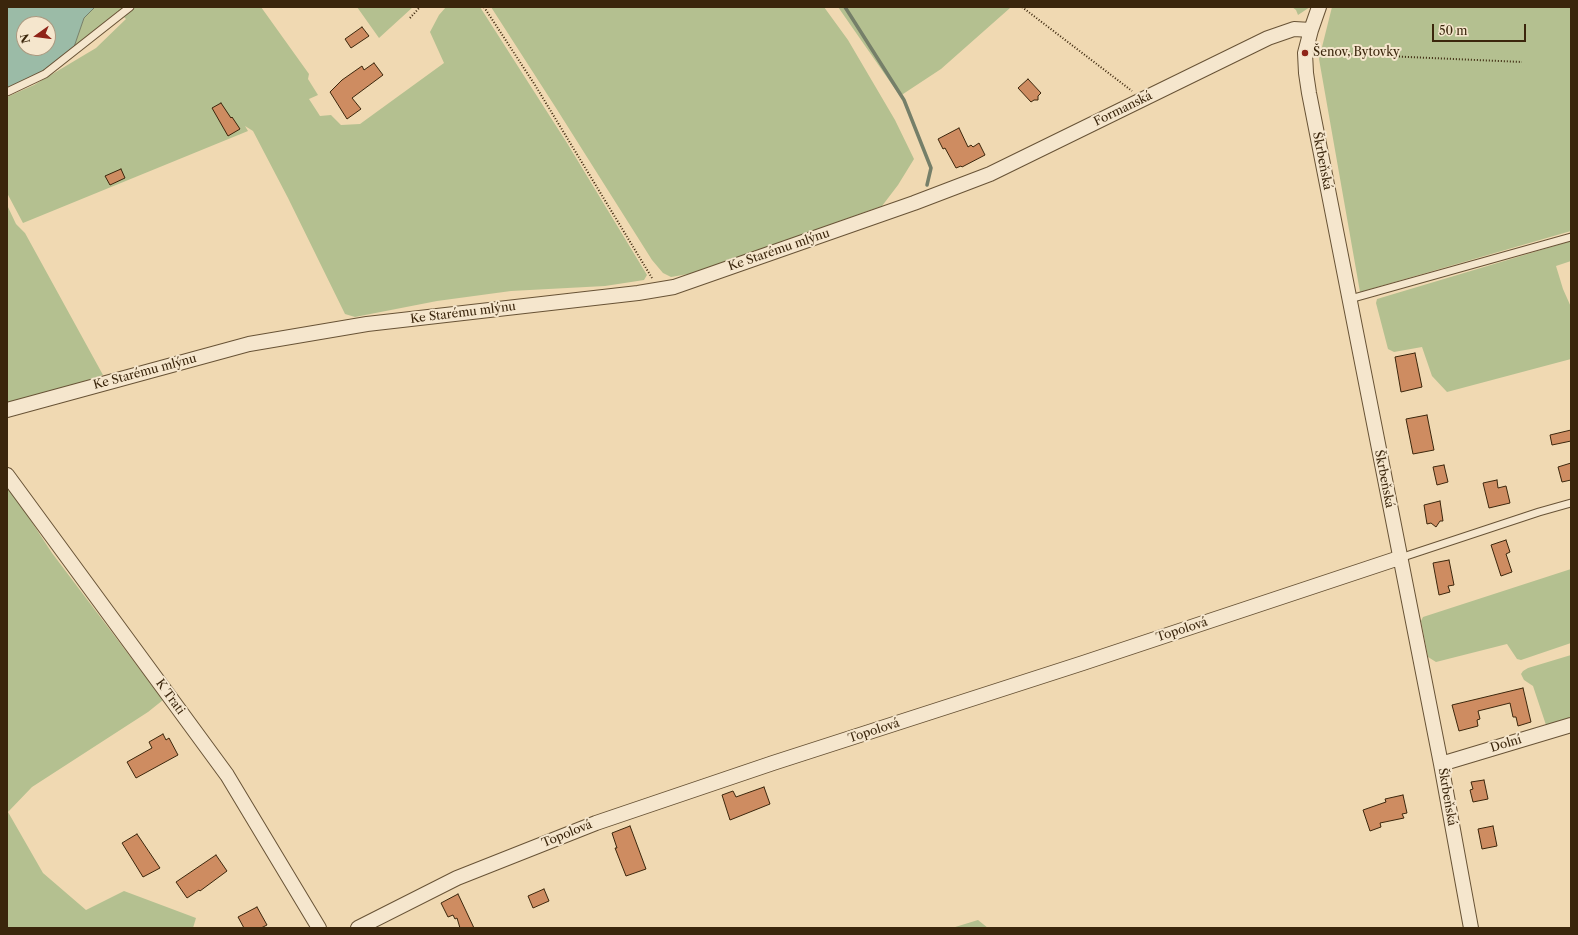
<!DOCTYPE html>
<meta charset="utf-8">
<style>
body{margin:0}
#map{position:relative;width:1578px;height:935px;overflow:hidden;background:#f0d9b2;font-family:"Libre Caslon Text",serif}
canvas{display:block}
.frame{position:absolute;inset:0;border:8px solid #3b260c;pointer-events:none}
.north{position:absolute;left:16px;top:16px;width:40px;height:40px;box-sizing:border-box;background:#f5e6cd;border:1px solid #ab9980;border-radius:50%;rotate:256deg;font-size:11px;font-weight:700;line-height:16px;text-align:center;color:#3b260c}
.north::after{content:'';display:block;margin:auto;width:14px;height:18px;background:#8f2418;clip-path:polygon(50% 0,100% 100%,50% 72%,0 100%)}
.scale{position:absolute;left:1432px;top:24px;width:94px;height:18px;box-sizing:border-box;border:2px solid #3b260c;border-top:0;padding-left:5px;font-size:12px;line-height:14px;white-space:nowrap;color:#3b260c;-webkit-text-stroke:3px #f5e6cd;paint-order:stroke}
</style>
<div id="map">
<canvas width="1578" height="935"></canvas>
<div class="frame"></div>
<div class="north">N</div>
<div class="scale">50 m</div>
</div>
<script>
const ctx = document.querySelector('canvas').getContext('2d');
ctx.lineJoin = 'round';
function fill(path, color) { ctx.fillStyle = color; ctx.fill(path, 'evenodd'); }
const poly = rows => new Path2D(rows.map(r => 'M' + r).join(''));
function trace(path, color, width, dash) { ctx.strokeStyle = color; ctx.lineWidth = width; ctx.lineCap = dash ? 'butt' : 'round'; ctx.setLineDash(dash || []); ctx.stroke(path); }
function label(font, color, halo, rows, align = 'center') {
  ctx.font = font + ' "Libre Caslon Text",serif'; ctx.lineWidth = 4; ctx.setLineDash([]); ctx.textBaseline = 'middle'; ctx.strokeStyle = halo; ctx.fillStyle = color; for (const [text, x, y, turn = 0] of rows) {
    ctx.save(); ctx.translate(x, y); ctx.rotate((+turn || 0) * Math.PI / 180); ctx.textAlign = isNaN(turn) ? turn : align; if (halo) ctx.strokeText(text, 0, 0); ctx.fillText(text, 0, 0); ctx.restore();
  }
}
fill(poly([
 [95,7,261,7,309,74,308,79,318,95,309,99,320,116,331,115,341,125,360,124,444,63,430,32,439,15,446,7,480,7,567,143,647,275,644,280,605,286,511,291,437,301,355,317,345,314,288,198,253,131,245,126,248,131,23,223,7,193,7,97,34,85,96,48,126,19,118,11,74,47,84,18],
 [357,7,413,7,379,38],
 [491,7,824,7,848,40,895,120,914,159,898,185,882,206,694,273,671,277,663,273,652,260,556,108],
 [838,7,1009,7,1010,8,941,69,900,96],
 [1292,7,1310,7,1298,15,1296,10],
 [1332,7,1571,7,1571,231,1360,292,1319,59],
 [7,205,16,224,25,233,103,375,67,387,7,404],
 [1571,241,1571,261,1556,266,1563,289,1571,307,1571,359,1447,392,1432,376,1422,347,1394,352,1388,349,1376,303,1377,299],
 [7,484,52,553,163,700,148,712,32,787,8,812,43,873,86,910,124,891,196,918,193,928,7,928],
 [1571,569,1571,643,1521,660,1517,659,1507,644,1436,662,1428,657,1421,621,1423,617],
 [1571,655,1571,719,1550,725,1546,725,1533,686,1524,680,1521,674,1523,671,1528,668],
 [978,920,988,928,952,928]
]), '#b4c090');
const water = poly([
 [7,7,95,7,84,18,74,47,44,70,7,89,7,7],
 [24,24,48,24,48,48,24,48,24,24]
]);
fill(water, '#9bbba7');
trace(water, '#757f69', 1);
trace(poly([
 [845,7,904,100,931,168,927,185]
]), '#757f69', 3.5);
const building = poly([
 [362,27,369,36,351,48,345,39,362,27],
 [374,63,383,75,352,98,361,109,347,119,330,92,342,80,362,66,364,70,374,63],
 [1028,79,1041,93,1038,96,1038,100,1034,100,1031,102,1018,88,1028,79],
 [221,103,231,118,232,117,240,129,228,136,212,108,221,103],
 [959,128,968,147,971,145,973,147,979,143,985,155,962,167,961,166,956,168,945,148,943,149,938,139,959,128],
 [121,169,125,178,110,185,105,176,121,169],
 [1415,353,1422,387,1401,392,1395,357,1415,353],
 [1427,415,1434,450,1413,454,1406,419,1427,415],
 [1571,430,1571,441,1552,445,1550,435,1571,430],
 [1571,463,1571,480,1562,482,1558,467,1571,463],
 [1444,465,1448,482,1437,485,1433,467,1444,465],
 [1497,480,1498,488,1506,486,1510,503,1489,508,1483,483,1497,480],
 [1440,501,1443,521,1440,521,1436,527,1431,523,1427,524,1424,505,1440,501],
 [1506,540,1510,552,1506,554,1512,572,1501,576,1491,545,1506,540],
 [1449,560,1454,585,1448,586,1450,592,1439,595,1433,563,1449,560],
 [1523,688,1531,722,1518,726,1516,717,1513,717,1510,703,1478,711,1480,719,1477,720,1478,726,1459,731,1452,705,1523,688],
 [163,734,166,740,169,738,178,755,136,778,127,762,152,748,149,742,163,734],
 [1484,780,1488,799,1473,802,1470,790,1473,789,1471,782,1484,780],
 [764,787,770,804,730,820,722,795,733,791,736,797,764,787],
 [1403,795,1407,813,1402,814,1404,818,1380,823,1381,827,1370,831,1363,810,1386,802,1385,799,1403,795],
 [630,826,646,869,626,876,615,848,617,848,612,833,630,826],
 [1493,826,1497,846,1482,849,1478,829,1493,826],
 [137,834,160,868,143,877,122,843,137,834],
 [216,855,227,871,200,891,199,890,187,898,176,882,216,855],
 [544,889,549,901,533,908,528,896,544,889],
 [458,894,474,928,460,928,457,918,455,919,453,915,448,917,441,903,458,894],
 [257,907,267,925,261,928,244,928,238,917,257,907]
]);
fill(building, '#ce8c61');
trace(building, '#3b260c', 1);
const lane = poly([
 [7,92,45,74,130,7],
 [1350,299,1571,237],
 [1400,558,1539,512,1571,503]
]);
const street = poly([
 [1319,7,1311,30,1305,53,1306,73,1309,93,1441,764,1471,928],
 [7,410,249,344,367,324,638,293,674,287,914,203,990,174,1268,38,1294,29,1311,30],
 [7,475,227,775,319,928],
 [1441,764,1571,725],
 [358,928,457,878,596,823,773,763,1083,663,1399,558]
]);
trace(lane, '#685336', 9);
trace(street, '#685336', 16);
trace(poly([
 [484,7,535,85,652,278],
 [1022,7,1132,91],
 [410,18,420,7],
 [1318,53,1522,62]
]), '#3b260c', 2, [1, 2]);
trace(lane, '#f5e6cd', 7);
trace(street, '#f5e6cd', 14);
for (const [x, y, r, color] of [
 [1305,53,4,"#8f2418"]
]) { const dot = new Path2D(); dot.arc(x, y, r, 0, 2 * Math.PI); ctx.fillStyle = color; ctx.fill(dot); trace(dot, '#f5e6cd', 1.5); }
label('12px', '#3b260c', '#f5e6cd', [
 ["Šenov, Bytovky",1313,53]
], 'left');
label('12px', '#3b260c', '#f5e6cd', [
 ["Formanská",1123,109,-26],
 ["Škrbeňská",1322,161,79],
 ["Ke Starému mlýnu",779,250,-19],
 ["Ke Starému mlýnu",463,313,-7],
 ["Ke Starému mlýnu",145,372,-15],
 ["Škrbeňská",1384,479,79],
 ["Topolová",1182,630,-18],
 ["K Trati",170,697,54],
 ["Topolová",874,731,-18],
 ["Dolní",1506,744,-17],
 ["Škrbeňská",1447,797,80],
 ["Topolová",567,834,-22]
]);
</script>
